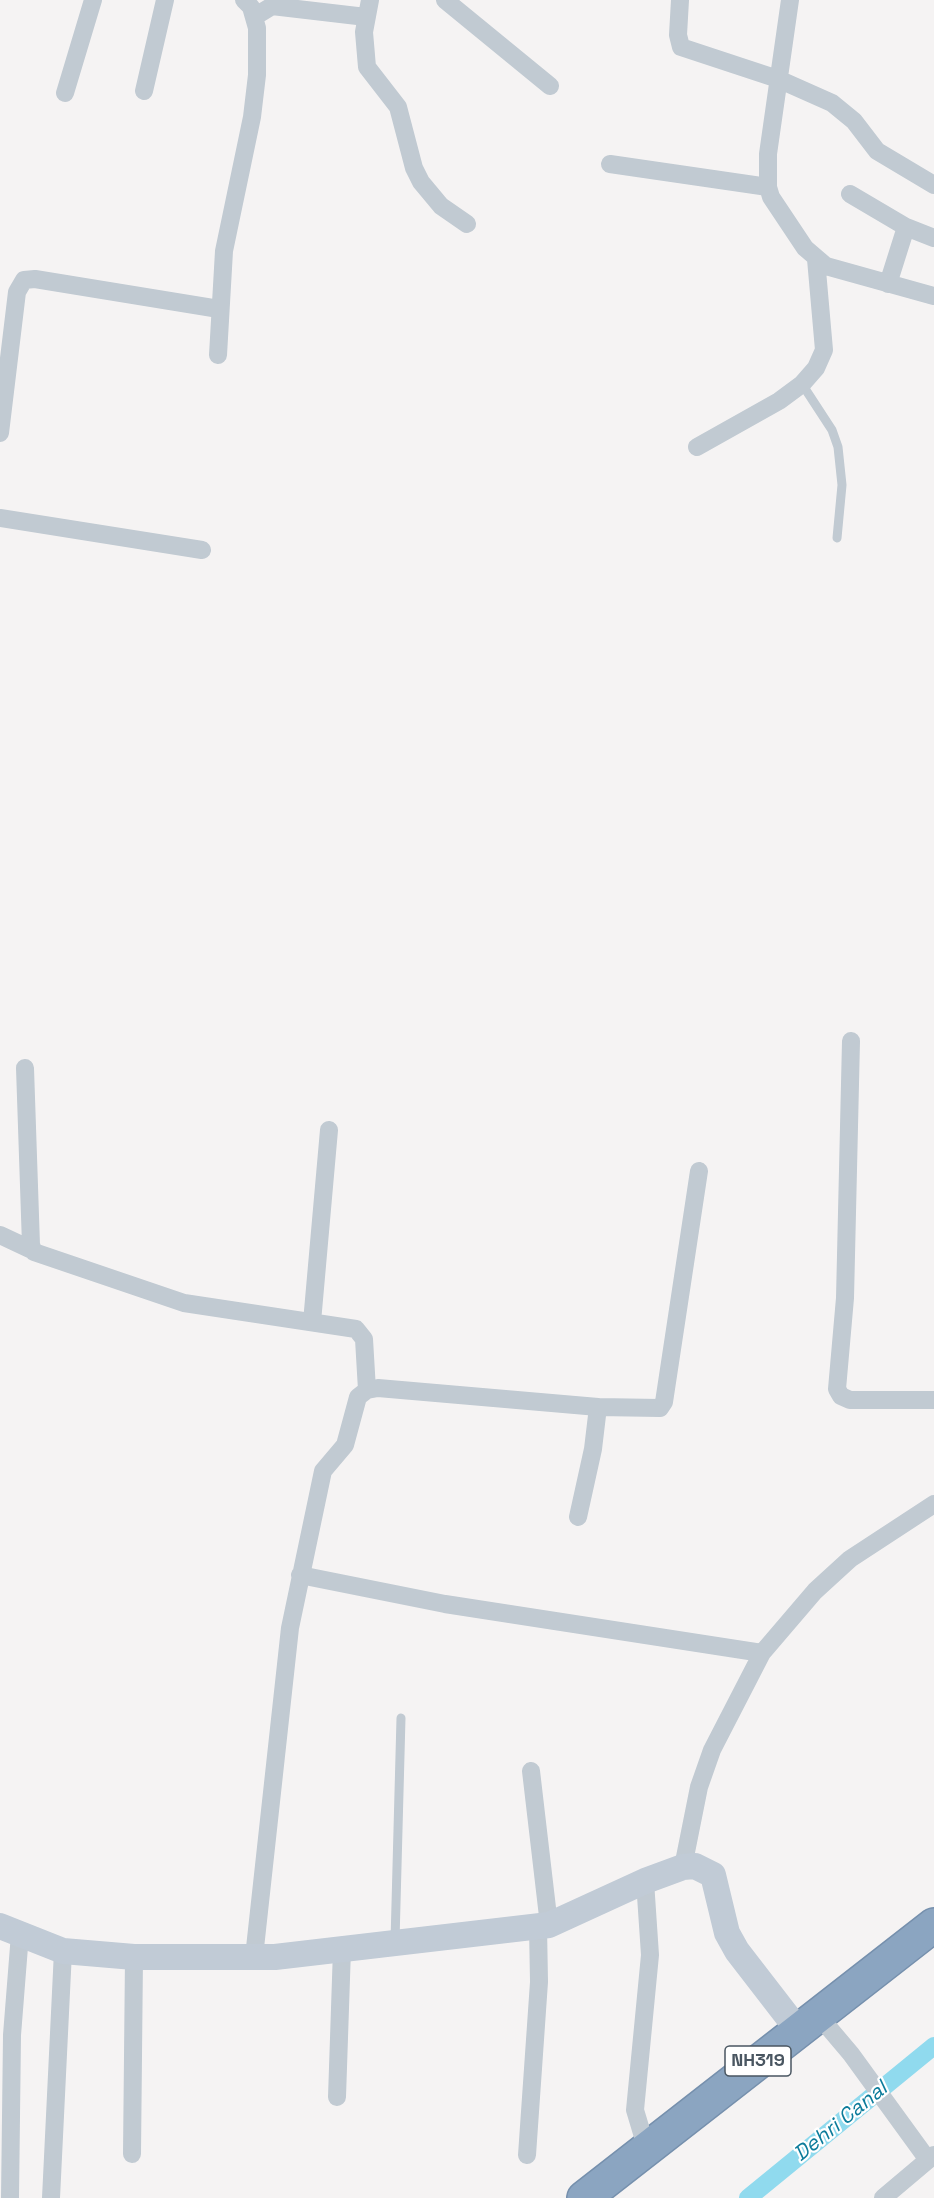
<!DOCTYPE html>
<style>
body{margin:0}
canvas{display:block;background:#f5f3f3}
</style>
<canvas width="934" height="2198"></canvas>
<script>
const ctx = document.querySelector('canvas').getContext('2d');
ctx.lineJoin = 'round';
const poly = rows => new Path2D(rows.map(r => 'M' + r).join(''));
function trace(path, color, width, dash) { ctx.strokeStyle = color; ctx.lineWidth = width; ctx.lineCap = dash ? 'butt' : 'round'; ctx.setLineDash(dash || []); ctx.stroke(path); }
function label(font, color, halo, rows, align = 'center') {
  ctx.font = font + ' "Space Grotesk",sans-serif'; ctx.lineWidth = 4.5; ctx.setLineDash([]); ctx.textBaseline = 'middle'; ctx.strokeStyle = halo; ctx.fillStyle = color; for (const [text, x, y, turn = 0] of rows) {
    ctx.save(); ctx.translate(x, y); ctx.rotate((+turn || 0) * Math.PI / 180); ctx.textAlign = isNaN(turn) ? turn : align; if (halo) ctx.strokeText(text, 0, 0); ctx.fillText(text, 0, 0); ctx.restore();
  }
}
trace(poly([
 [748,2198,934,2046]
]), '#90daee', 18);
const highway = poly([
 [584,2198,934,1925]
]);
trace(highway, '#7690ad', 36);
trace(poly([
 [802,384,832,430,838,447,842,485,837,538],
 [395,1941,401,1718]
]), '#c1cad2', 9);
trace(poly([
 [370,0,364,32,367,67,398,107,414,168,421,182,441,206,467,224],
 [445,0,550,86],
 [680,0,678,35,681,47,778,79,832,103,854,121,877,151,934,185],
 [790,0,768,154,768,187,771,197,805,248,826,266,934,296],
 [254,17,272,6,366,17],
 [144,91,165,0],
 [65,93,93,0],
 [610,164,768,187],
 [850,194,906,227,934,238],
 [888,284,906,227],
 [218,355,224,251,252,117,257,75,257,28,251,7,244,0],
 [0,433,17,292,24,280,35,279,219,309],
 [697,447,779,401,802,384,816,368,824,350,816,259],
 [0,518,202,550],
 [851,1041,845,1298,837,1389,841,1396,850,1400,934,1400],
 [25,1068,31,1245,34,1252,184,1303,356,1329,364,1339,367,1390],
 [0,1235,32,1250],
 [312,1322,329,1130],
 [578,1517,593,1449,598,1407],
 [300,1575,445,1604,762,1653],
 [531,1771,549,1925],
 [683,1867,699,1787,712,1750,762,1653,815,1591,850,1559,934,1504],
 [645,1881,650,1955,635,2110,647,2150],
 [254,1957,290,1628,323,1471,345,1445,358,1397,367,1390,378,1388,598,1407,660,1408,664,1402,699,1171],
 [818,2015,851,2054,928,2160],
 [337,2097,342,1949],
 [132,2154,134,1957],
 [527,2155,539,1982,538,1926],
 [10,2198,12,2035,20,1934],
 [51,2198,63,1951],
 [883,2198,934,2155]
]), '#c1cad2', 18);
trace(poly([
 [0,1926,63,1951,134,1957,275,1957,549,1925,645,1881,683,1867,695,1866,713,1875,727,1933,737,1951,798,2030]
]), '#c1cbd6', 26);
trace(highway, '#8ba5c1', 33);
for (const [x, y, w] of [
 [758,2061,66]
]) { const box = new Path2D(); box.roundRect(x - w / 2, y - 15, w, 30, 4.5); ctx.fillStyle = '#fff'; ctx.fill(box); trace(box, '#4a5661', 1.5); }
label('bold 18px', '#4a5661', null, [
 ["NH319",758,2061]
]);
label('italic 21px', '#0c7c9b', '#fff', [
 ["Dehri Canal",841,2122,-39]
]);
</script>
